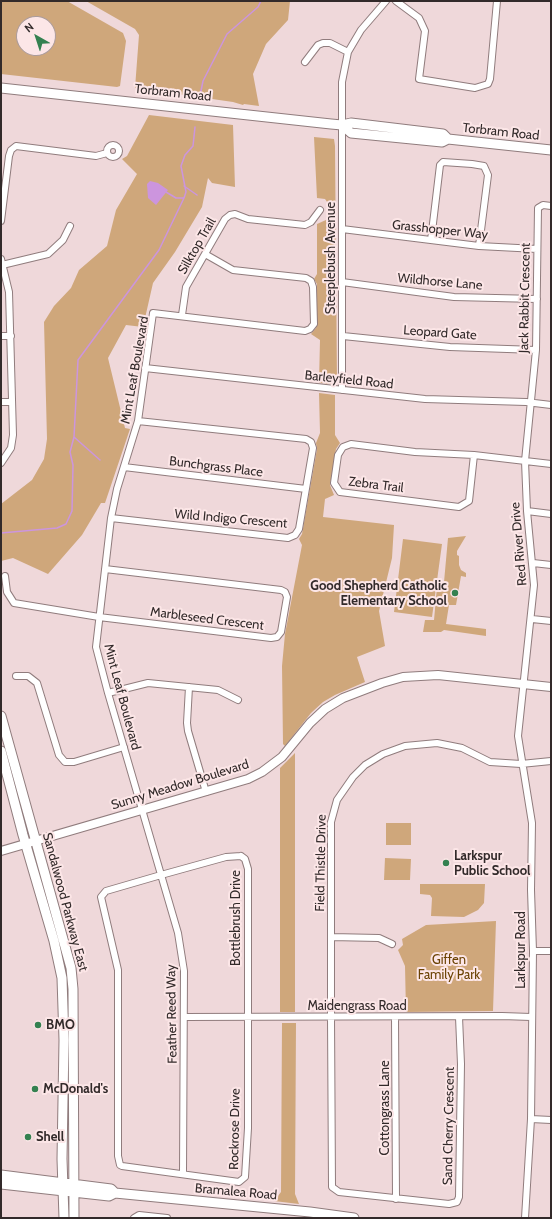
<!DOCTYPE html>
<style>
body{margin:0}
#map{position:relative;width:552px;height:1219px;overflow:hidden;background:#efd8da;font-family:Cabin,sans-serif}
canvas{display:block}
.frame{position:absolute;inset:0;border:2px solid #322a2a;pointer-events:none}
.north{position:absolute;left:16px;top:16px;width:40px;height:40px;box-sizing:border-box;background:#fce6e7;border:1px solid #ab9b9b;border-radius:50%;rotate:321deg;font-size:11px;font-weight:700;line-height:16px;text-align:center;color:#322a2a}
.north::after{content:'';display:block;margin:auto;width:14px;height:18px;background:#348150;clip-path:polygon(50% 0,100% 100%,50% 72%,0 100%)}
</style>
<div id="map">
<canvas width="552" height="1219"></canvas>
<div class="frame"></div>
<div class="north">N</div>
</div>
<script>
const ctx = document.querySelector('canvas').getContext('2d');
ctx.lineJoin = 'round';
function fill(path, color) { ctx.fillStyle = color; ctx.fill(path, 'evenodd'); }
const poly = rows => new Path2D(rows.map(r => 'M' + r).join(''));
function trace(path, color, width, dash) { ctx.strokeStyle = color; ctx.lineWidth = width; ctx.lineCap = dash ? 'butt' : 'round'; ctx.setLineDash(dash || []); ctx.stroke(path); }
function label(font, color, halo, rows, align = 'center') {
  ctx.font = font + ' Cabin,sans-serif'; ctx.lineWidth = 4; ctx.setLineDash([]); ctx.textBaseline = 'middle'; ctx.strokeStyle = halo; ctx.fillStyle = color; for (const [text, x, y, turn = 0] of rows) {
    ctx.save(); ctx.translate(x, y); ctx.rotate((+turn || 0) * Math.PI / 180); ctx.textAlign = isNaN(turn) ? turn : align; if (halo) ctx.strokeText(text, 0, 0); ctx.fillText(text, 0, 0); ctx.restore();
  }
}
fill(poly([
 [1,1,67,1,123,33,126,41,120,86,117,87,1,74],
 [24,24,48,24,48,48,24,48],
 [86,1,290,1,288,20,266,44,253,74,259,106,244,104,243,105,233,102,135,88,139,35,135,29],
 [149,115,233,125,235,187,212,183,208,178,202,207,175,252,153,283,143,327,126,325,108,358,125,428,130,429,105,503,101,503,82,535,48,574,13,558,1,561,1,504,32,480,44,459,47,439,44,322,54,306,71,288,79,270,107,246,116,210,137,174,122,159,127,156],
 [314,137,334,139,335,146,337,384,319,383,320,340,311,334,316,328,317,323,317,284,314,279,317,274,317,224,326,220,331,212,330,206,325,199,317,198],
 [319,393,335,395,335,435,340,443,336,449,330,485,334,495,325,499,323,517,394,525,392,558,379,611,385,646,357,657,365,682,335,695,323,702,311,713,285,746,283,744,282,666,285,634,302,545,299,539,302,534,317,449,316,443,320,433],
 [466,536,457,551,457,555,459,556,459,565,461,570,466,573,466,577,461,576,456,605,449,605,446,624,486,629,486,636,444,630,441,632,423,632,425,620,434,620,437,587,441,587,444,582,448,538],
 [403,539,442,544,432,617,394,612],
 [295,753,295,1012,280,1012,280,768],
 [386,823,411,823,411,845,386,845],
 [385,858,411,859,410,880,384,880],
 [420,884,485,884,484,903,478,910,464,917,431,916,432,898,430,895,420,894],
 [496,921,493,1011,406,1012,405,966,398,950,403,945,402,939,426,925],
 [282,1023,296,1023,295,1194,299,1204,274,1201,281,1192]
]), '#cfa77b');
fill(poly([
 [150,181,158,183,168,190,156,205,148,198,147,184]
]), '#cc95de');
trace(poly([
 [200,96,203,81,227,34,258,7,261,1],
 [184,186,197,195],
 [166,192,176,198,184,198],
 [74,437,100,460],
 [1,533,57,528,66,524,72,511,73,465,70,452,74,437,78,360,159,250,184,198,186,192,181,166,185,155,193,146,195,127]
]), '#cc95de', 1.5);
const minor = poly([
 [396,1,419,18,425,31,419,79,475,88,488,84,490,79,497,1],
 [305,62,318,45,323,43,330,43,348,52],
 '107 151a6 6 0 1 1 12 0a6 6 0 1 1-12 0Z',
 [1,221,9,156,11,150,16,146,96,156,107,153],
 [342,229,479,246,537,249],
 [431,240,440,165,443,162,472,164,484,166,488,175,479,246],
 [1,259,9,292,13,435,11,448,1,463],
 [2,265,48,254,63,240,70,226],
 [342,282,454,297,537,299],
 [182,315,186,287,225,219,230,215,235,214,248,219,305,225,311,222,320,210],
 [1,336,11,336],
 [343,336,450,347,536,350],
 [145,368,425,399,526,402,551,405],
 [342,390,342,82,348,52,361,30,386,1],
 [1,402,12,402],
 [474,455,469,501,459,507,340,492,334,483,338,455,343,447,351,444,415,452,474,455,551,464],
 [124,467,306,489],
 [527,511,551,514],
 [111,518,288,538,295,535,299,529,313,448,311,442,306,439,138,421],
 [533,563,551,565],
 [5,576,7,592,14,603,99,617,271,638,277,637,281,632,287,597,285,592,281,590,105,569],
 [532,619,551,621],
 [16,676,28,676,37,683,59,755,65,762,74,762,124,747],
 [189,687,187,723,188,731,206,792],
 [108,693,148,683,218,690,238,700],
 [241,856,245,859,248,869,248,1128,245,1177,239,1182,122,1166,120,1165,118,1156,118,970,101,897,106,891,161,875,226,857,241,856],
 [331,937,379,938,392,944],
 [533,951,551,951],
 [184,1017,502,1016,531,1017],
 [395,1017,396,1199],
 [459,1017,461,1064,459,1197,457,1202,449,1204,339,1192,332,1187,331,1017,331,822,337,800,353,777,365,765,383,754,405,746,437,743,462,748,490,762,521,764,551,761],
 [531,1119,551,1120],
 [183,1174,184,971,178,933,108,693,96,647,111,518,117,489,138,421,153,313,305,331,310,329,314,324,313,287,311,281,306,278,233,270,205,254],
 [134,1218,139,1215,167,1218],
 [525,1218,531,1119,533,951,531,890,532,823,518,736,534,585,527,511,525,461,536,350,538,208,543,205,551,206]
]);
const tertiary = poly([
 [1,851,248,779,262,772,282,757,310,723,325,709,343,698,382,683,403,677,438,675,551,687]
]);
const secondary = poly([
 [1,88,331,124,342,125,351,123,443,134,448,139],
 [342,125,351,133,442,142,448,139,551,150],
 [1,716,71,968,73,989,74,1218],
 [1,751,23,835,54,941,62,978,64,1040,62,1159,64,1218],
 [1,1175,111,1189,115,1193,310,1212,354,1218],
 [1,1184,109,1196,115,1193]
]);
trace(minor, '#907c7d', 8);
trace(tertiary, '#907c7d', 10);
trace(secondary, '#907c7d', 11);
trace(minor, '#fff', 6);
trace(tertiary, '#fff', 8);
trace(secondary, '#fff', 9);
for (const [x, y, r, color] of [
 [455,593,4,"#348150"],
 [446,863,4,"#348150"],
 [38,1025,4,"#348150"],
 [35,1089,4,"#348150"],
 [28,1137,4,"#348150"]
]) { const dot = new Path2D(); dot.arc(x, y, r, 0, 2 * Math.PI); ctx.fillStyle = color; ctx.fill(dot); trace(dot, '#fce6e7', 1.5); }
label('13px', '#322a2a', '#fce6e7', [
 ["Torbram Road",173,93,6],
 ["Torbram Road",501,132,6],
 ["Grasshopper Way",440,230,6],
 ["Silktop Trail",197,246,-60],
 ["Steeplebush Avenue",331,258,-90],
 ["Wildhorse Lane",440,282,5],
 ["Jack Rabbit Crescent",525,298,-89],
 ["Leopard Gate",440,333,4],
 ["Mint Leaf Boulevard",135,370,-80],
 ["Barleyfield Road",349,380,6],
 ["Bunchgrass Place",216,467,7],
 ["Zebra Trail",376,485,7],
 ["Wild Indigo Crescent",231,519,5],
 ["Red River Drive",519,544,-95],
 ["Marbleseed Crescent",207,619,7],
 ["Mint Leaf Boulevard",122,697,75],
 ["Sunny Meadow Boulevard",180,785,-17],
 ["Field Thistle Drive",321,863,-89],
 ["Sandalwood Parkway East",65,902,75],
 ["Bottlebrush Drive",236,918,-90],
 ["Larkspur Road",521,950,-90],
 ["Maidengrass Road",357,1006],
 ["Feather Reed Way",172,1014,-91],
 ["Cottongrass Lane",385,1108,-90],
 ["Sand Cherry Crescent",449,1126,-89],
 ["Rockrose Drive",235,1129,-89],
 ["Bramalea Road",236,1192,5]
]);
label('bold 13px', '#322a2a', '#fce6e7', [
 ["Good Shepherd Catholic",447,586,"right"],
 ["Elementary School",447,601,"right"],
 ["Larkspur",454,856],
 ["Public School",454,871],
 ["BMO",46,1025],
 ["McDonald's",43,1089],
 ["Shell",36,1137]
], 'left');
label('13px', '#6b4203', '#fce6e7', [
 ["Giffen",449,960],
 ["Family Park",449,975]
]);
</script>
